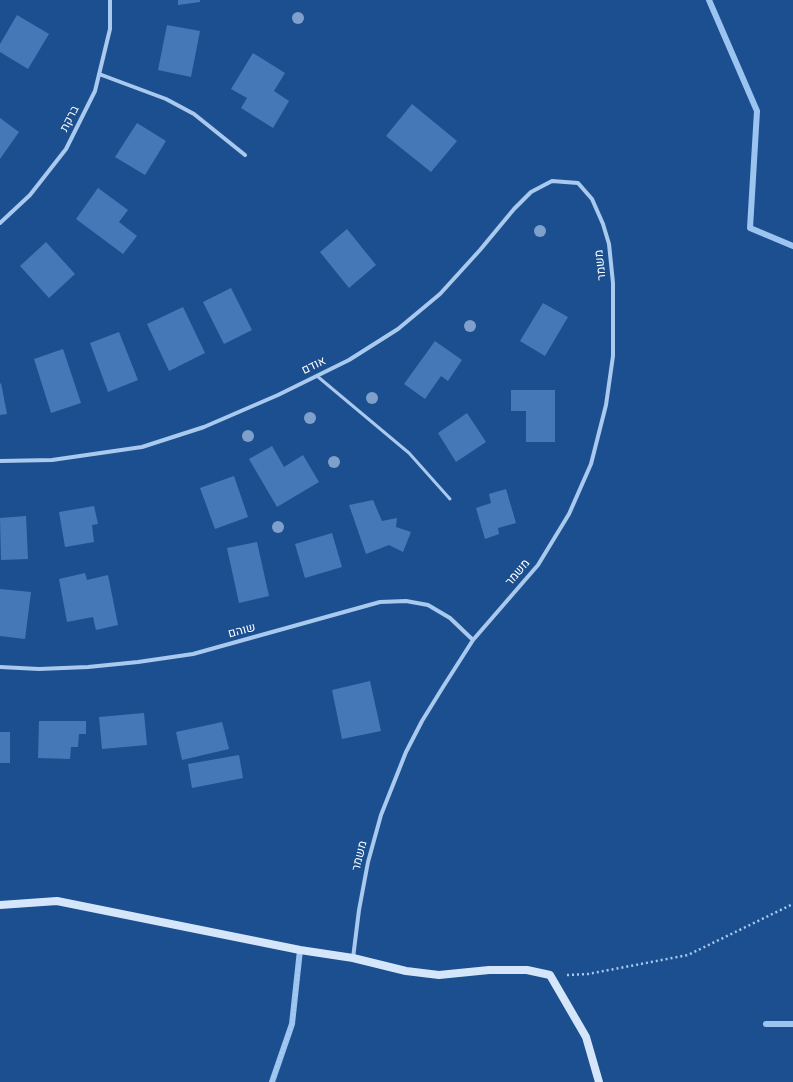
<!DOCTYPE html>
<meta charset="utf-8">
<style>
body{margin:0}
canvas{display:block;background:#1b4f8f}
</style>
<canvas width="793" height="1082"></canvas>
<script>
const ctx = document.querySelector('canvas').getContext('2d');
ctx.lineJoin = 'round';
const poly = rows => new Path2D(rows.map(r => 'M' + r).join(''));
function trace(path, color, width, dash) { ctx.strokeStyle = color; ctx.lineWidth = width; ctx.lineCap = dash ? 'butt' : 'round'; ctx.setLineDash(dash || []); ctx.stroke(path); }
function fill(path, color) { ctx.fillStyle = color; ctx.fill(path, 'evenodd'); }
function label(font, color, halo, rows, align = 'center') {
  ctx.font = font + ' "Titillium Web",Heebo,sans-serif'; ctx.lineWidth = 3; ctx.setLineDash([]); ctx.textBaseline = 'middle'; ctx.strokeStyle = halo; ctx.fillStyle = color; for (const [text, x, y, turn = 0] of rows) {
    ctx.save(); ctx.translate(x, y); ctx.rotate((+turn || 0) * Math.PI / 180); ctx.textAlign = isNaN(turn) ? turn : align; if (halo) ctx.strokeText(text, 0, 0); ctx.fillText(text, 0, 0); ctx.restore();
  }
}
trace(poly([
 [709,0,757,111,750,228,793,246],
 [766,1024,793,1024],
 [272,1082,292,1024,300,950]
]), '#9cc4f0', 6);
fill(poly([
 [178,0,200,0,200,2,178,5],
 [17,15,49,34,28,69,0,52,0,44],
 [167,25,200,31,191,77,158,70],
 [253,53,285,73,274,91,289,101,273,128,241,108,247,98,231,89],
 [412,104,457,141,431,172,386,136],
 [0,118,19,132,0,159],
 [137,123,166,141,145,175,115,157],
 [98,188,128,210,119,222,137,236,123,254,76,219],
 [347,229,376,265,349,288,320,252],
 [46,242,75,274,49,298,20,266],
 [231,288,252,330,224,344,203,302],
 [543,303,568,317,545,356,520,341],
 [183,307,205,353,169,371,147,324],
 [119,332,138,380,108,392,90,343],
 [435,341,462,360,448,381,441,376,425,399,404,384],
 [63,349,81,403,51,413,34,359],
 [1,383,7,414,0,415,0,384],
 [511,390,555,390,555,442,526,442,526,411,511,411],
 [467,413,486,442,456,462,438,433],
 [272,446,284,467,303,455,319,482,277,507,249,459],
 [234,476,248,517,215,529,200,488],
 [506,489,516,523,498,528,499,534,485,539,476,508,491,503,489,494],
 [373,500,382,521,397,518,396,527,411,532,403,552,389,545,366,554,349,505],
 [94,506,98,524,92,525,94,542,65,547,59,512],
 [26,516,28,559,1,560,0,518],
 [332,533,342,567,305,578,295,544],
 [257,542,269,596,239,603,227,548],
 [85,573,87,580,108,575,118,625,96,630,93,617,67,622,59,579],
 [0,589,31,592,25,639,0,636],
 [370,681,381,731,342,739,332,690],
 [144,713,147,745,102,749,99,717],
 [39,721,86,721,86,734,79,734,78,747,71,747,70,759,38,758],
 [222,722,229,749,182,760,176,732],
 [0,732,10,732,10,763,0,763],
 [239,755,243,778,192,788,188,764]
]), '#4478b7');
trace(poly([
 [567,975,588,974,688,955,793,904],
 [271,1082,292,1024,299,965]
]), '#a9c9ee', 2.5, [2, 3]);
trace(poly([
 [317,376,409,453,450,499]
]), '#a9c9ee', 3);
trace(poly([
 [99,74,166,99,194,114,245,155],
 [0,223,30,195,66,149,95,91,110,29,110,0],
 [0,461,52,460,142,447,204,427,278,395,349,360,398,329,440,294,480,250,514,209,531,192,552,181,578,183,592,199,603,224,609,244,613,283,613,356,606,405,591,464,569,514,538,565,473,640,443,687,422,721,406,752,381,815,368,862,359,910,353,958],
 [0,667,39,669,88,667,138,662,193,654,380,602,406,601,428,605,450,618,473,640]
]), '#a9c9ee', 4);
trace(poly([
 [0,905,57,901,300,950,353,958,406,971,439,975,489,970,527,970,550,975,586,1037,599,1082]
]), '#d6e6fa', 8);
ctx.fillStyle = '#7ea0ca';
for (const [x, y] of [
 [298,18],
 [540,231],
 [470,326],
 [372,398],
 [310,418],
 [248,436],
 [334,462],
 [278,527]
]) { ctx.beginPath(); ctx.arc(x, y, 6, 0, 2 * Math.PI); ctx.fill(); }
label('12px', '#fff', '#1b4f8f', [
 ["ברקת",70,119,-63],
 ["משמר",601,265,-96],
 ["אודם",314,366,-26],
 ["משמר",518,573,-50],
 ["שוהם",242,631,-15],
 ["משמר",360,856,-76]
]);
</script>
